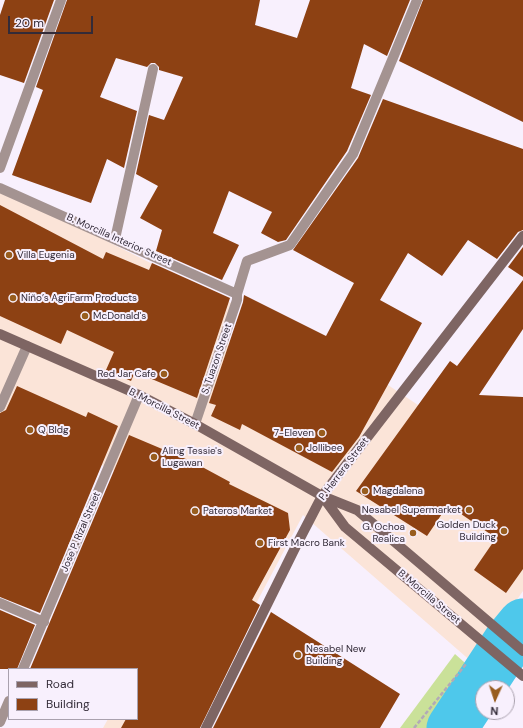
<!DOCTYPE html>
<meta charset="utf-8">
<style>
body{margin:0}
#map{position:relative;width:523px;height:728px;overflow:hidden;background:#f8f0fd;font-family:"DM Sans",sans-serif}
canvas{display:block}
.legend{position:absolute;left:8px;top:668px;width:130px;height:52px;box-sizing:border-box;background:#f8f0fd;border:1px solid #a9a1ae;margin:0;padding:5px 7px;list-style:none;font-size:12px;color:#332b38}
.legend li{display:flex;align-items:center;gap:8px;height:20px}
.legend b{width:20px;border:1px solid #a9a1ae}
.north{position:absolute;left:475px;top:680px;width:40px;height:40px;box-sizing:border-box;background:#f8f0fd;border:1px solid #a9a1ae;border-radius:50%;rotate:183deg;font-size:11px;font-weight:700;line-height:16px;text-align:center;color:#332b38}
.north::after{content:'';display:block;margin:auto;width:14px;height:18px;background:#985d1e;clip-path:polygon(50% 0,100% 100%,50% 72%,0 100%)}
.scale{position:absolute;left:8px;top:16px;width:85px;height:18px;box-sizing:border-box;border:2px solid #332b38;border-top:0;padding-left:5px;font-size:12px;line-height:14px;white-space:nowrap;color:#332b38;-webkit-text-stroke:3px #f8f0fd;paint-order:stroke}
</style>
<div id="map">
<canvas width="523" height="728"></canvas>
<ul class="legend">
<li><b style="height:5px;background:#7e6563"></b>Road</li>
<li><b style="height:11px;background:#8d4113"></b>Building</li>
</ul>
<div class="north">N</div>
<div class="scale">20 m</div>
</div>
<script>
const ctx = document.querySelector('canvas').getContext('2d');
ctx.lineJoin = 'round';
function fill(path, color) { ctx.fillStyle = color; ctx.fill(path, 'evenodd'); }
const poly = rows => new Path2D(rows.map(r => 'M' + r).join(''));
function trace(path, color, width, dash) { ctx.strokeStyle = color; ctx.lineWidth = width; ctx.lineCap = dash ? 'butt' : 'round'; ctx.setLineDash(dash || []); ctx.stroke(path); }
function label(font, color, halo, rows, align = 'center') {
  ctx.font = font + ' "DM Sans",sans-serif'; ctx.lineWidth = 4; ctx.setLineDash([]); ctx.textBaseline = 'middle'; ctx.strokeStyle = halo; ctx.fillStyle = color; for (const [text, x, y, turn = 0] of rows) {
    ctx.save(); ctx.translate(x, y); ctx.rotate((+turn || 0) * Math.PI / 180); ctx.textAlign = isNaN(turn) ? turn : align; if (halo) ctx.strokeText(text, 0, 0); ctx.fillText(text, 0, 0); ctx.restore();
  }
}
fill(poly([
 [0,188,233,304,228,346,315,382,331,347,523,475,523,591,473,663,303,515,190,728,103,728,108,719,137,719,137,669,156,492,0,414]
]), '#fbe4d8');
fill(poly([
 [455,654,473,670,427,728,400,728]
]), '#cae199');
trace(poly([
 [452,728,509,641,523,624]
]), '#4ec8eb', 51);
fill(poly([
 [5,0,54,0,24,83,0,75,0,15],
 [67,0,260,0,255,25,297,38,310,0,410,0,387,56,364,44,351,88,371,95,347,151,286,240,278,242,261,233,272,212,229,191,213,233,239,245,222,280,156,251,162,230,140,218,158,186,136,174,149,115,164,120,183,77,159,70,159,67,155,63,151,63,147,67,116,58,100,97,137,111,124,168,107,159,91,203,12,175,43,90,36,87],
 [423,0,523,0,523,122,399,61],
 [383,99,523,149,523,230,518,232,497,259,468,240,442,276,408,253,380,300,422,323,359,437,332,472,242,424,240,430,211,416,216,405,209,403,243,302,244,295,326,336,354,283,293,250,358,158],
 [0,205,103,259,106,252,149,270,152,263,230,298,197,398,135,372,131,381,106,370,114,352,67,330,61,344,0,316],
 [523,247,523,277,508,267],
 [523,280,523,329,479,395,523,397,523,569,506,593,474,570,496,538,448,505,427,536,356,491,450,361,457,366],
 [17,386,86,417,88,412,118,426,40,613,0,597,0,413,6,410],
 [129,435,193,462,230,482,229,484,288,513,290,530,252,600,260,605,200,728,121,728,126,719,137,719,137,669,30,669],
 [0,610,35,625,17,669,0,669],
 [271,612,400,694,380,728,213,728]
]), '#8d4113');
trace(poly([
 [414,728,466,664]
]), '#b2aab7', 2.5, [4, 2]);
trace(poly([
 [0,168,61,0],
 [0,188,237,294,247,261,290,245,353,154,417,0],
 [115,239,153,69]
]), '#a49391', 10);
trace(poly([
 [0,407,27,346],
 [195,424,237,300,237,294],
 [0,603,44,622],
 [23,669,139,395],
 [0,722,9,701]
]), '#a49391', 10);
trace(poly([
 [0,334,139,395,195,424,322,496,357,510,523,651],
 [323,497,345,527,523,676],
 [206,728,296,546,322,496,523,236]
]), '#7e6563', 10);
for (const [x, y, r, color] of [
 [9,255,4,"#985d1e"],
 [13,298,4,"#985d1e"],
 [85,316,4,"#985d1e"],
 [164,374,4,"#985d1e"],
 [30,430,4,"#985d1e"],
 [322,433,4,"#985d1e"],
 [299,448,4,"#985d1e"],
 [154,457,4,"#985d1e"],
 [365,491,4,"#985d1e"],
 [469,510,4,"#985d1e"],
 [195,511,4,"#985d1e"],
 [504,531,4,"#985d1e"],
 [413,533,4,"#985d1e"],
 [260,543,4,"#985d1e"],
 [298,655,4,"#985d1e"]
]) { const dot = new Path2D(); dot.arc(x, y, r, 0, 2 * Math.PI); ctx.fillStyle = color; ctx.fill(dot); trace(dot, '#f8f0fd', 1.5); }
label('10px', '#332b38', '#f8f0fd', [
 ["B. Morcilla Interior Street",119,240,24],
 ["S. Tuazon Street",217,359,-71],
 ["B. Morcilla Street",164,409,27],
 ["P. Herrera Street",344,469,-53],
 ["Jose P. Rizal Street",81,532,-67],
 ["B. Morcilla Street",429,597,40]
]);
label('10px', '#332b38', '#f8f0fd', [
 ["Villa Eugenia",17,255],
 ["Niño’s AgriFarm Products",21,298],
 ["McDonald's",93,316],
 ["Red Jar Cafe",156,374,"right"],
 ["Q Bldg",38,430],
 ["7-Eleven",314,433,"right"],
 ["Jollibee",307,448],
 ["Aling Tessie's",162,451],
 ["Lugawan",162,463],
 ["Magdalena",373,491],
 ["Nesabel Supermarket",461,510,"right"],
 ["Pateros Market",203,511],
 ["Golden Duck",496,525,"right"],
 ["Building",496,537,"right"],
 ["G. Ochoa",405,527,"right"],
 ["Realica",405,539,"right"],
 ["First Macro Bank",268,543],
 ["Nesabel New",306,649],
 ["Building",306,661]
], 'left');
</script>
